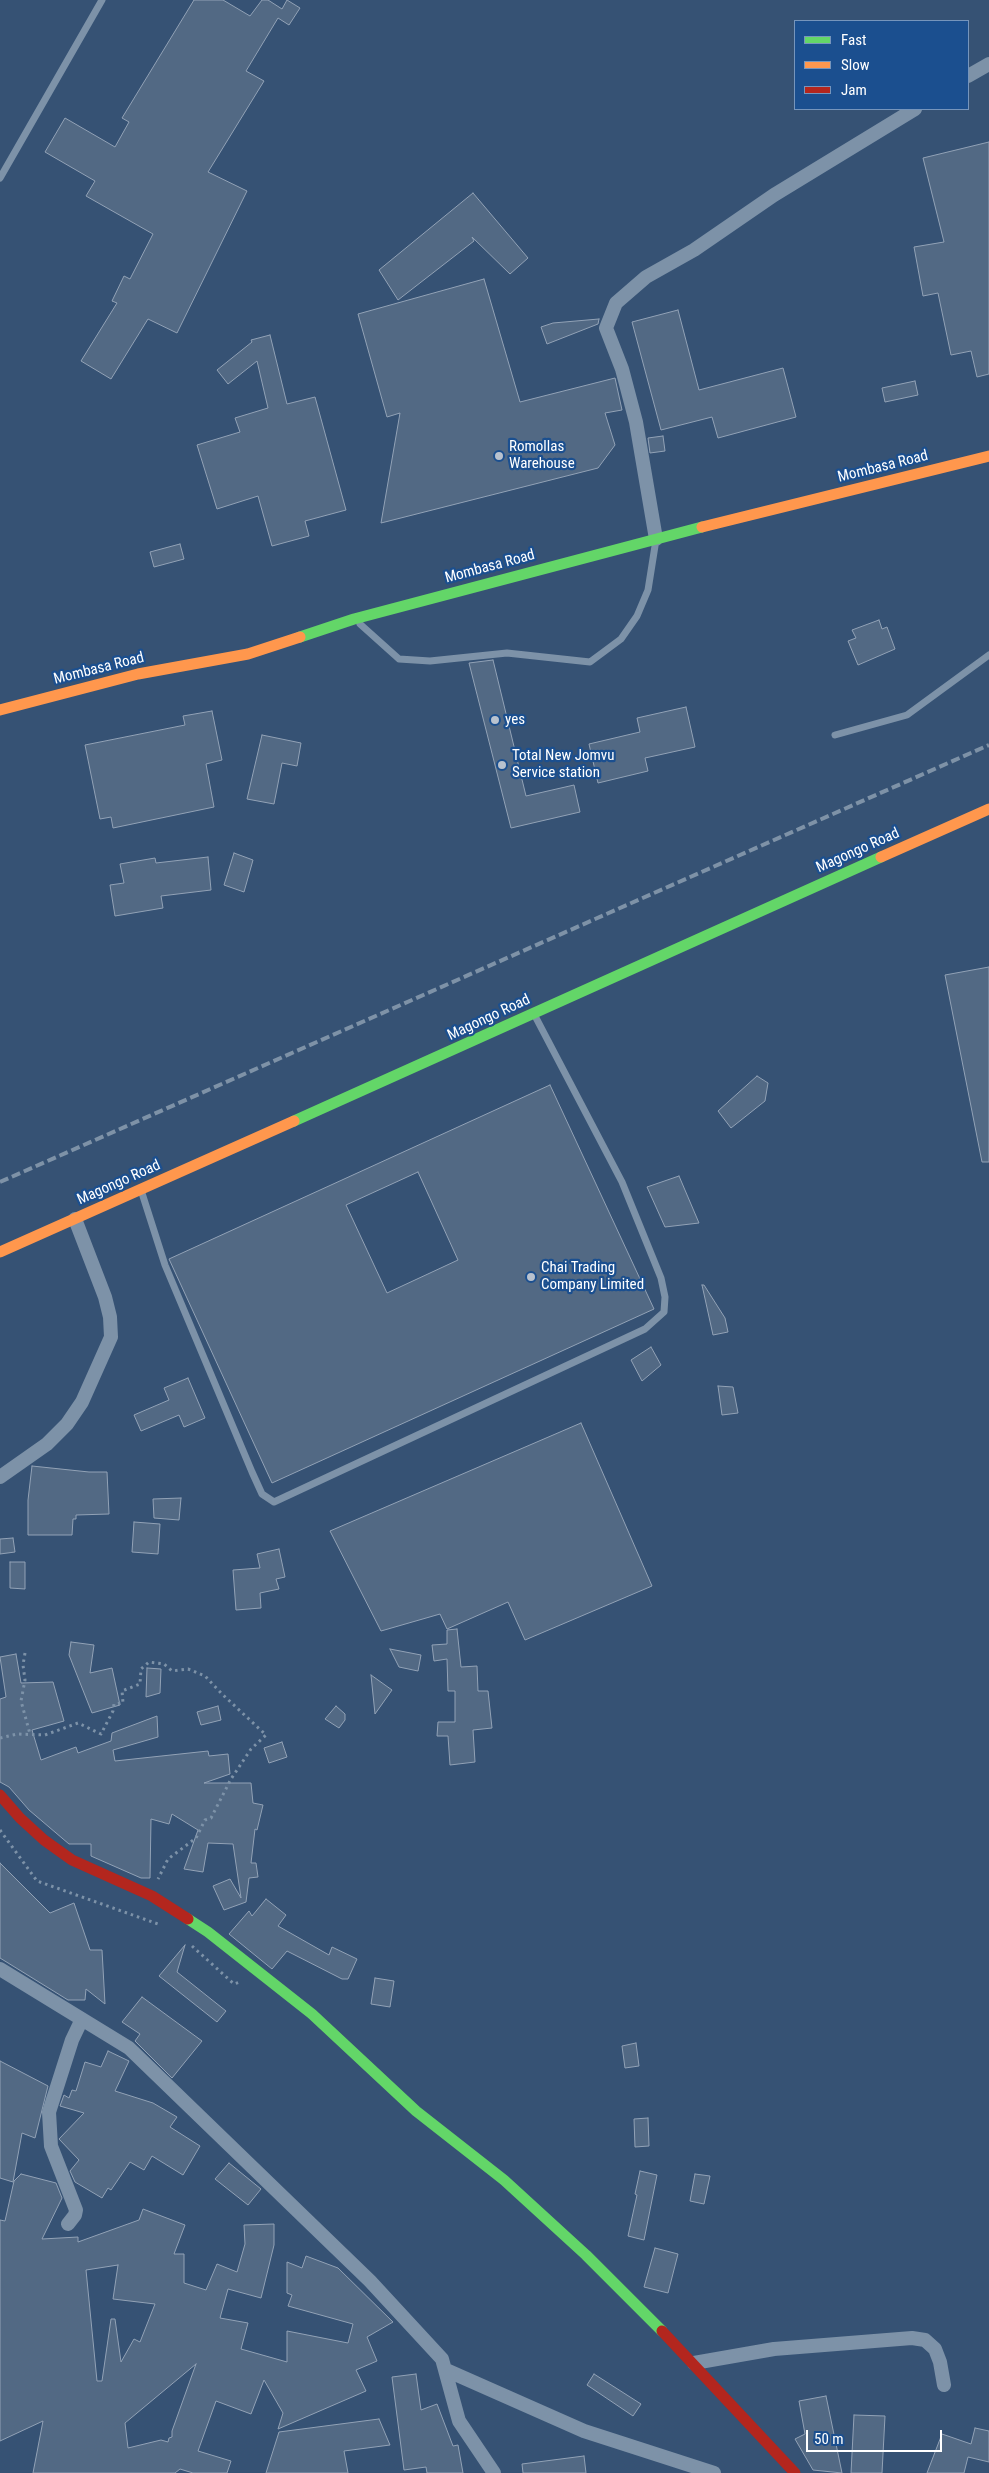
<!DOCTYPE html>
<style>
body{margin:0}
#map{position:relative;width:989px;height:2473px;overflow:hidden;background:#365274;font-family:"Roboto Condensed",sans-serif}
canvas{display:block}
.legend{position:absolute;left:794px;top:20px;width:175px;height:90px;box-sizing:border-box;background:#1b4f8f;border:1px solid #7695bc;margin:0;padding:6px 9px;list-style:none;font-size:15px;color:#fff}
.legend li{display:flex;align-items:center;gap:10px;height:25px}
.legend b{width:25px;border:1px solid #7695bc}
.scale{position:absolute;left:806px;top:2430px;width:136px;height:22px;box-sizing:border-box;border:2px solid #fff;border-top:0;padding-left:6px;font-size:15px;line-height:18px;white-space:nowrap;color:#fff;-webkit-text-stroke:4px #1b4f8f;paint-order:stroke}
</style>
<div id="map">
<canvas width="989" height="2473"></canvas>
<ul class="legend">
<li><b style="height:6px;background:#63d668"></b>Fast</li>
<li><b style="height:6px;background:#ff974d"></b>Slow</li>
<li><b style="height:6px;background:#b3261e"></b>Jam</li>
</ul>
<div class="scale">50 m</div>
</div>
<script>
const ctx = document.querySelector('canvas').getContext('2d');
ctx.lineJoin = 'round';
function fill(path, color) { ctx.fillStyle = color; ctx.fill(path, 'evenodd'); }
const poly = rows => new Path2D(rows.map(r => 'M' + r).join(''));
function trace(path, color, width, dash) { ctx.strokeStyle = color; ctx.lineWidth = width; ctx.lineCap = dash ? 'butt' : 'round'; ctx.setLineDash(dash || []); ctx.stroke(path); }
function label(font, color, halo, rows, align = 'center') {
  ctx.font = font + ' "Roboto Condensed",sans-serif'; ctx.lineWidth = 4.5; ctx.setLineDash([]); ctx.textBaseline = 'middle'; ctx.strokeStyle = halo; ctx.fillStyle = color; for (const [text, x, y, turn = 0] of rows) {
    ctx.save(); ctx.translate(x, y); ctx.rotate((+turn || 0) * Math.PI / 180); ctx.textAlign = isNaN(turn) ? turn : align; if (halo) ctx.strokeText(text, 0, 0); ctx.fillText(text, 0, 0); ctx.restore();
  }
}
const building = poly([
 [194,0,223,0,250,16,262,0,268,0,282,9,287,0,300,8,289,25,278,18,246,71,264,81,208,172,247,191,177,333,148,319,111,379,81,361,117,303,112,301,124,276,130,279,153,234,86,196,95,181,45,152,65,118,115,147,129,122,122,118,194,0],
 [989,142,989,374,977,377,971,351,951,355,938,293,923,296,914,247,944,242,923,158,989,142],
 [473,193,528,258,510,274,472,237,474,241,398,300,379,270,473,193],
 [484,279,520,402,615,378,622,410,605,413,615,445,598,468,381,523,400,413,387,417,358,314,484,279],
 [678,310,699,390,783,368,796,417,718,438,712,417,661,430,632,322,678,310],
 [599,319,598,324,547,344,541,327,553,323,599,319],
 [270,335,287,404,315,397,346,510,305,521,309,536,272,546,258,496,217,509,197,445,240,432,235,418,268,408,257,361,228,384,217,370,252,342,251,340,270,335],
 [915,381,918,395,885,402,882,388,915,381],
 [663,436,665,451,650,453,648,438,663,436],
 [180,544,184,559,154,567,150,552,180,544],
 [879,620,882,629,887,627,895,649,858,665,848,641,856,638,852,630,879,620],
 [493,660,526,796,574,785,580,812,511,828,469,663,493,660],
 [686,707,695,747,645,758,648,771,598,783,589,744,640,732,637,718,686,707],
 [212,711,222,760,206,764,214,807,113,828,111,817,100,819,85,745,185,725,183,716,212,711],
 [262,735,301,743,297,766,282,763,274,804,247,799,262,735],
 [234,853,253,860,244,892,224,885,234,853],
 [208,857,211,890,161,896,163,908,115,916,110,885,124,883,120,864,155,858,156,863,208,857],
 [989,967,989,1162,982,1162,945,975,989,967],
 [757,1076,768,1083,765,1101,731,1128,718,1111,757,1076],
 [550,1085,654,1309,272,1483,169,1259,550,1085],
 [418,1172,458,1260,387,1293,346,1205,418,1172],
 [679,1176,699,1223,665,1227,647,1187,679,1176],
 [702,1285,704,1285,725,1318,728,1332,713,1335,702,1285],
 [651,1347,661,1365,642,1381,631,1360,651,1347],
 [188,1378,205,1418,184,1427,179,1415,141,1431,134,1415,169,1400,164,1388,188,1378],
 [718,1386,733,1387,738,1413,722,1415,718,1386],
 [581,1423,652,1586,525,1640,508,1602,447,1629,440,1614,381,1631,330,1531,581,1423],
 [32,1466,89,1472,107,1472,109,1514,76,1515,76,1519,73,1519,72,1535,28,1535,28,1500,32,1466],
 [181,1498,179,1520,154,1518,153,1499,181,1498],
 [134,1522,160,1524,158,1554,132,1552,134,1522],
 [13,1538,15,1552,0,1554,0,1539,13,1538],
 [279,1549,285,1577,276,1579,279,1589,260,1593,261,1608,236,1610,233,1570,260,1568,257,1554,279,1549],
 [10,1562,25,1562,25,1589,10,1588,10,1562],
 [457,1629,461,1667,477,1666,478,1691,488,1691,492,1728,473,1730,475,1762,450,1765,448,1736,437,1736,438,1722,455,1722,455,1691,448,1691,447,1659,434,1661,432,1645,447,1644,447,1630,457,1629],
 [71,1642,94,1645,90,1673,112,1668,120,1705,92,1713,69,1655,71,1642],
 [390,1649,421,1655,418,1671,399,1667,390,1649],
 [16,1654,21,1683,53,1682,64,1721,32,1730,41,1760,76,1747,78,1753,111,1741,112,1733,157,1716,158,1737,113,1750,115,1761,208,1751,209,1756,228,1754,230,1774,204,1783,251,1783,253,1803,263,1805,257,1830,255,1829,251,1863,256,1863,258,1877,249,1878,246,1902,224,1910,213,1886,230,1879,241,1898,233,1844,208,1843,203,1872,184,1869,198,1830,172,1814,169,1824,151,1819,150,1878,141,1878,91,1856,91,1844,69,1844,29,1810,9,1787,0,1782,0,1699,6,1697,0,1657,16,1654],
 [147,1668,161,1669,160,1693,146,1697,147,1668],
 [371,1675,392,1690,375,1714,371,1675],
 [218,1706,221,1720,201,1725,197,1712,218,1706],
 [336,1706,345,1714,345,1720,339,1728,325,1719,336,1706],
 [282,1742,287,1757,269,1763,264,1748,282,1742],
 [0,1863,50,1913,74,1903,90,1950,102,1950,105,2004,86,1989,85,2000,68,2000,0,1958,0,1863],
 [266,1899,286,1915,278,1926,329,1955,332,1947,357,1959,348,1979,342,1979,287,1951,272,1969,229,1934,249,1911,252,1916,266,1899],
 [185,1945,177,1972,226,2011,217,2022,159,1976,185,1945],
 [375,1978,394,1981,390,2007,371,2004,375,1978],
 [142,1997,202,2041,172,2078,135,2041,140,2034,122,2022,142,1997],
 [636,2043,639,2066,625,2068,622,2046,636,2043],
 [108,2051,129,2061,115,2091,153,2103,177,2117,170,2127,200,2146,183,2175,152,2156,144,2170,130,2162,111,2190,108,2188,102,2198,75,2182,70,2171,79,2160,59,2139,84,2113,60,2106,64,2095,69,2098,72,2090,76,2091,85,2062,101,2067,108,2051],
 [0,2061,48,2086,35,2138,22,2133,13,2182,0,2178,0,2061],
 [648,2118,649,2146,635,2147,634,2119,648,2118],
 [229,2163,261,2189,248,2205,215,2179,229,2163],
 [640,2171,657,2175,644,2240,628,2236,637,2195,635,2194,640,2171],
 [21,2174,56,2183,62,2198,42,2239,78,2237,78,2242,139,2220,143,2209,185,2225,174,2254,184,2254,184,2283,206,2290,217,2264,237,2272,245,2244,244,2225,274,2224,274,2245,261,2298,228,2289,220,2318,248,2323,241,2349,287,2362,287,2331,348,2343,353,2324,288,2306,292,2295,287,2293,287,2262,302,2268,306,2256,338,2268,393,2322,367,2337,377,2361,356,2370,366,2391,278,2429,283,2413,264,2380,251,2414,216,2401,198,2451,231,2461,227,2473,193,2473,180,2469,175,2473,33,2473,43,2421,0,2441,0,2220,5,2221,14,2181,21,2174],
 [118,2265,113,2299,155,2304,140,2342,134,2339,121,2362,115,2319,111,2319,102,2381,97,2381,86,2270,118,2265],
 [196,2364,172,2431,172,2437,169,2438,168,2442,161,2440,128,2448,125,2423,196,2364],
 [695,2174,710,2176,704,2204,690,2201,695,2174],
 [655,2248,678,2254,668,2293,644,2287,655,2248],
 [416,2374,421,2410,437,2404,453,2446,458,2445,463,2473,427,2473,426,2467,404,2470,392,2377,416,2374],
 [594,2374,641,2404,633,2416,587,2385,594,2374],
 [826,2396,842,2473,813,2470,795,2439,805,2434,799,2401,826,2396],
 [854,2415,885,2416,882,2473,851,2473,854,2415],
 [379,2419,390,2445,344,2451,348,2473,266,2473,279,2432,379,2419],
 [975,2428,989,2431,989,2462,968,2457,964,2473,927,2473,942,2434,971,2444,975,2428],
 [584,2456,586,2473,523,2473,522,2464,584,2456]
]);
fill(building, '#526984');
trace(building, '#92a2b6', 1);
trace(poly([
 [25,1653,23,1665,25,1680,21,1701,30,1734],
 [0,1738,17,1734,45,1735,78,1723,101,1734,113,1711,114,1704,123,1703,122,1691,140,1684,141,1669,149,1662,164,1664,172,1671,188,1669,205,1676,222,1694,266,1735,251,1749,231,1779,211,1818,205,1820,196,1838,168,1859,158,1879],
 [0,1830,37,1881,158,1924],
 [192,1946,234,1984,240,1982]
]), '#7d92a8', 3, [2.5, 4]);
trace(poly([
 [0,178,102,0],
 [360,624,399,659,430,661,507,653,590,662,621,639,637,616,648,590,655,546],
 [835,735,907,715,989,655],
 [141,1190,165,1265,252,1472,262,1494,274,1502,645,1329,664,1312,665,1297,661,1278,622,1182,534,1014]
]), '#7d92a8', 7);
trace(poly([
 [968,76,989,64],
 [656,539,636,422,622,369,606,328,616,303,646,277,694,250,774,195,915,109],
 [0,1477,47,1444,67,1424,82,1402,111,1337,110,1317,105,1297,75,1219],
 [0,1969,129,2048,370,2281,442,2359,459,2421,494,2473],
 [68,2224,75,2215,76,2210,51,2146,49,2112,72,2040,82,2019],
 [694,2363,774,2349,912,2338,925,2340,935,2349,940,2362,944,2385],
 [446,2370,584,2431,714,2473]
]), '#7d92a8', 14);
trace(poly([
 [300,637,354,619,702,527],
 [294,1121,881,857],
 [188,1919,208,1932,312,2014,416,2111,504,2180,586,2255,662,2331]
]), '#63d668', 11);
trace(poly([
 [702,527,989,456],
 [0,710,138,674,248,654,300,637],
 [881,857,989,809],
 [0,1252,294,1121]
]), '#ff974d', 11);
trace(poly([
 [0,1795,20,1818,44,1840,72,1860,152,1896,188,1919],
 [662,2331,795,2473]
]), '#b3261e', 11);
trace(poly([
 [0,1182,989,745]
]), '#7e92a7', 4, [9, 4]);
for (const [x, y, r, color] of [
 [499,456,5,"#b9c2ce"],
 [495,720,5,"#b9c2ce"],
 [502,765,5,"#b9c2ce"],
 [531,1277,5,"#b9c2ce"]
]) { const dot = new Path2D(); dot.arc(x, y, r, 0, 2 * Math.PI); ctx.fillStyle = color; ctx.fill(dot); trace(dot, '#1b4f8f', 2); }
label('15px', '#fff', '#1b4f8f', [
 ["Romollas",509,447],
 ["Warehouse",509,464],
 ["yes",505,720],
 ["Total New Jomvu",512,756],
 ["Service station",512,773],
 ["Chai Trading",541,1268],
 ["Company Limited",541,1285]
], 'left');
label('15px', '#fff', '#1b4f8f', [
 ["Mombasa Road",883,467,-14],
 ["Mombasa Road",490,567,-15],
 ["Mombasa Road",99,669,-14],
 ["Magongo Road",858,851,-24],
 ["Magongo Road",489,1018,-25],
 ["Magongo Road",119,1183,-24]
]);
</script>
